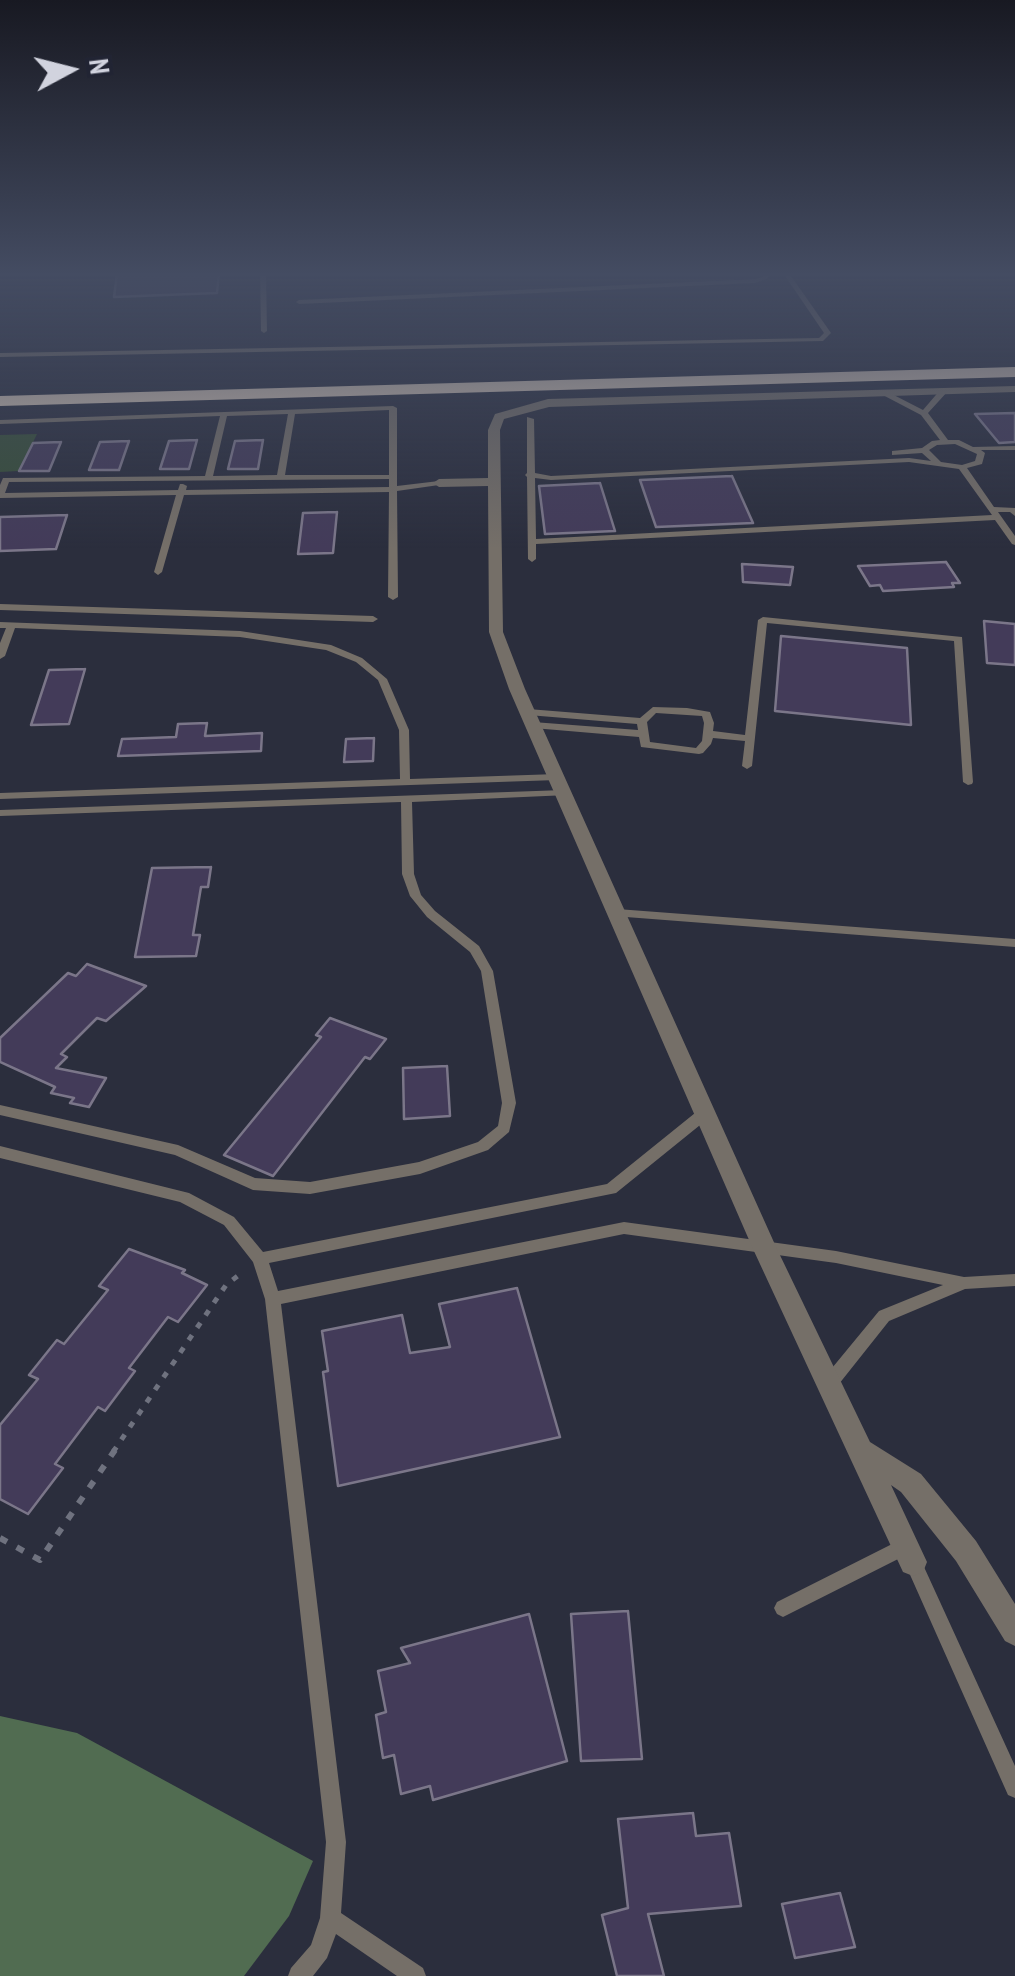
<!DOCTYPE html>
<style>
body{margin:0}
#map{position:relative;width:1015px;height:1976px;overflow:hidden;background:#2b2e3d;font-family:"PT Sans Narrow",sans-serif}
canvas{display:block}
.north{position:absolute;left:20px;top:20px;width:100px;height:100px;-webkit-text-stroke:8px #212433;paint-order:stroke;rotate:83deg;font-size:28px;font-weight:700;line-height:40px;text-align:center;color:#d1d3de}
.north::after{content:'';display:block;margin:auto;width:35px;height:45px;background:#d1d3de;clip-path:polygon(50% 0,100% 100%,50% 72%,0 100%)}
</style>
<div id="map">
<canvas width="1015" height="1976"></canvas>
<div class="north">N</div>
</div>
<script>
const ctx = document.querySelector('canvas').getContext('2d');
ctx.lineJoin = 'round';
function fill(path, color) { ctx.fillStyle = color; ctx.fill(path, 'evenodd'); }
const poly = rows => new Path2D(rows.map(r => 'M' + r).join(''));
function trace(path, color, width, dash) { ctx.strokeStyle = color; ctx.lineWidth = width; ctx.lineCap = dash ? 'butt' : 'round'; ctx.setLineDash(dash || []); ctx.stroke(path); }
fill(poly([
 [37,434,19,471,0,472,0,435]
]), '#374e38');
fill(poly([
 [0,1716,77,1733,313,1861,289,1916,244,1976,0,1976]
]), '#516c51');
const building = poly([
 [117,273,219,273,217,293,114,297,117,273],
 [1015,413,1015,442,999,443,975,414,1015,413],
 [197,440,189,469,160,469,169,441,197,440],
 [263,440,258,469,228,469,235,441,263,440],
 [129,441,119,470,89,470,100,442,129,441],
 [61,442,49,471,19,471,33,443,61,442],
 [732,476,753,523,656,527,640,480,732,476],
 [600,483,615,531,545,534,539,486,600,483],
 [337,512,333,553,298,554,303,513,337,512],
 [67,515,56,549,0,551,0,517,67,515],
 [946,562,960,583,952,583,954,587,883,591,880,585,870,586,858,566,946,562],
 [742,564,793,567,790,585,743,582,742,564],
 [984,621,1015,624,1015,665,987,663,984,621],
 [781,636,907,648,911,725,775,711,781,636],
 [85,669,69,724,31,725,49,670,85,669],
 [207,723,205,736,262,733,261,751,118,756,122,739,176,737,178,724,207,723],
 [374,738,373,761,344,762,346,739,374,738],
 [211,867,208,887,201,887,193,935,200,935,196,956,135,957,152,868,211,867],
 [87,964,146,986,106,1021,97,1018,61,1054,67,1057,56,1068,106,1078,89,1107,70,1103,74,1098,51,1093,55,1087,0,1062,0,1038,68,973,76,976,87,964],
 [330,1018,386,1039,370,1059,365,1057,273,1176,224,1155,321,1037,316,1035,330,1018],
 [447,1066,450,1116,404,1119,403,1068,447,1066],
 [129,1249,185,1270,182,1273,207,1285,178,1322,168,1317,129,1368,135,1371,105,1411,98,1407,55,1464,63,1468,28,1514,0,1499,0,1425,38,1379,29,1375,57,1340,64,1344,108,1290,99,1286,129,1249],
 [517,1288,560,1437,338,1486,323,1372,328,1371,322,1331,402,1315,410,1353,450,1347,439,1304,517,1288],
 [628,1611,642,1759,581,1761,571,1614,628,1611],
 [529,1614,567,1761,433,1800,430,1786,401,1794,394,1755,383,1758,376,1715,386,1712,378,1671,410,1663,401,1648,529,1614],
 [693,1813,696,1836,729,1833,741,1906,648,1914,664,1976,617,1976,602,1915,628,1908,618,1819,693,1813],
 [840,1893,855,1947,795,1958,782,1904,840,1893]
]);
fill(building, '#433b59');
trace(building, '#7b7689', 2.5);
trace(poly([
 [113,1452,226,1285,244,1271]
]), '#6f727f', 5, [6, 9]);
trace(poly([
 [0,1538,40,1560,115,1450]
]), '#6f727f', 6, [8, 11]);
fill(poly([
 [260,273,266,273,267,331,264,333,261,331,260,273],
 [765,273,771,273,767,279,755,283,299,304,296,302,299,300,755,279,763,277,765,273],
 [783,273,789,273,831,333,823,341,0,357,0,353,819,338,824,333,783,273],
 [941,389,948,391,928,413,948,440,959,440,973,447,1015,446,1015,450,981,450,985,453,982,464,967,468,994,507,1015,508,1015,516,1010,512,998,512,1015,536,1015,545,1012,544,995,520,536,544,536,559,532,562,528,559,527,477,525,475,527,473,527,417,534,419,535,473,551,476,909,458,931,461,922,453,892,455,892,451,922,448,932,441,940,440,921,415,879,393,886,391,923,410,941,389],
 [955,444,977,454,975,461,962,465,941,462,929,450,937,445,955,444],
 [909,462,959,469,992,515,536,539,535,478,551,480,909,462],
 [393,406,397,408,397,486,439,481,443,483,439,485,397,491,398,597,393,600,388,597,389,492,184,495,162,572,158,575,154,572,176,495,0,498,0,485,3,478,6,478,205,476,220,416,0,424,0,420,393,406],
 [389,410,389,475,285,475,295,414,389,410],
 [288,414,277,475,213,476,227,416,288,414],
 [389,479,389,487,186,490,187,486,183,484,180,484,178,490,5,493,9,482,389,479],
 [0,604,373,616,378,619,373,622,0,610,0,604],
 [763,617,962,637,973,782,972,784,968,785,963,782,954,641,767,623,752,766,747,769,742,766,745,741,713,738,711,744,703,753,699,754,641,747,639,737,533,728,528,725,533,722,638,730,637,724,528,715,523,712,528,709,640,718,653,707,687,708,710,712,714,723,713,731,745,735,758,620,763,617],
 [656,713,702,716,704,723,702,741,696,748,650,742,647,722,656,713],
 [0,622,240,631,331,645,362,658,387,679,409,730,410,779,557,774,562,777,557,780,0,799,0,793,400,779,399,730,378,680,356,662,326,650,240,637,15,628,5,656,0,659,0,643,6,628,0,628,0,622],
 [564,790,569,793,568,795,412,802,414,874,421,895,435,911,479,946,493,971,516,1103,509,1132,488,1150,420,1174,310,1194,253,1190,175,1155,0,1115,0,1105,178,1145,255,1178,310,1182,419,1162,478,1142,498,1126,502,1103,481,971,470,952,427,917,410,896,402,874,401,802,0,816,0,810,564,790],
 [617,909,1015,939,1015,947,613,916,611,913,617,909],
 [705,1108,710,1109,712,1113,710,1117,616,1193,269,1263,278,1291,624,1222,836,1251,964,1277,1015,1274,1015,1286,965,1289,889,1321,835,1389,829,1391,823,1389,821,1384,823,1379,879,1311,943,1285,836,1263,624,1234,281,1304,346,1842,341,1913,423,1968,426,1976,397,1976,336,1934,327,1958,313,1976,288,1976,291,1968,311,1945,320,1918,326,1842,265,1299,253,1262,224,1225,180,1202,0,1158,0,1146,189,1193,234,1217,263,1252,607,1184,700,1109,705,1108],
 [906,1537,912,1540,915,1546,912,1552,789,1614,783,1617,777,1614,774,1608,777,1602,906,1537],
 [913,1553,919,1556,1015,1766,1015,1798,1008,1795,907,1568,904,1562,907,1556,913,1553]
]), '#756f68');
fill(poly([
 [1015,386,1015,392,549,407,504,419,500,430,503,632,525,689,777,1249,870,1442,921,1474,976,1541,1015,1604,1015,1646,1005,1641,956,1561,901,1492,891,1485,927,1562,923,1572,913,1576,903,1572,753,1249,509,689,489,632,488,486,439,487,433,483,439,479,488,478,488,430,495,414,548,399,1015,386]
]), '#756f68');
fill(poly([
 [1015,367,1015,377,0,406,0,396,1015,367]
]), '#d7c7b6');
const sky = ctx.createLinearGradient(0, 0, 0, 549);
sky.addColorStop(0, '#181922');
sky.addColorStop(0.5, '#444c62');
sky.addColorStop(1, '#444c6200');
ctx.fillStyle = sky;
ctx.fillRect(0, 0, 1015, 549);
</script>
